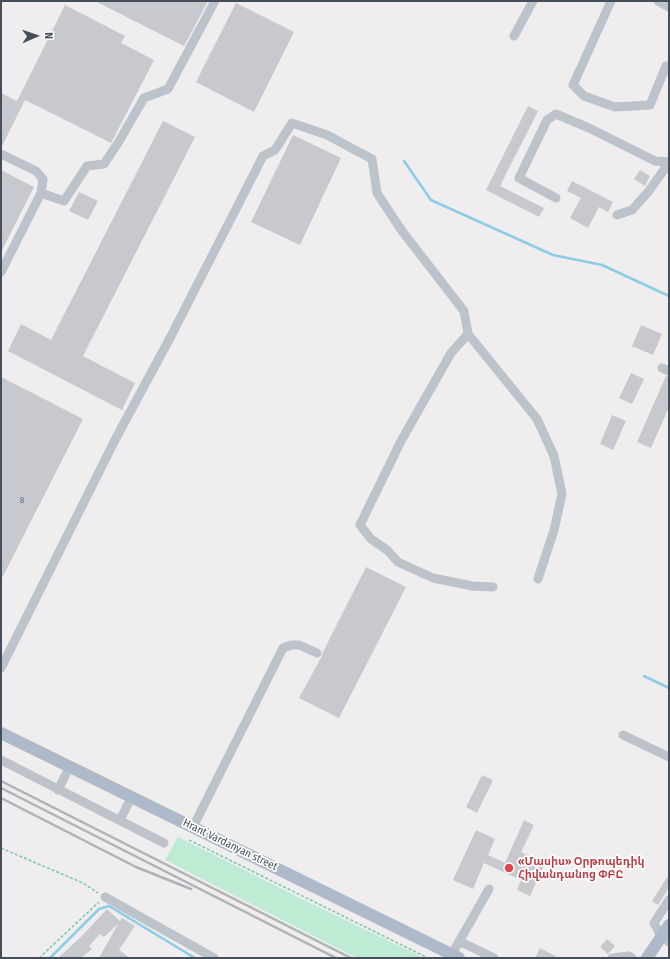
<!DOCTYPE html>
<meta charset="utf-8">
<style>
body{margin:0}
#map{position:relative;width:670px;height:959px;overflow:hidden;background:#efeded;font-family:"Fira Sans Condensed",sans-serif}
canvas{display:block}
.frame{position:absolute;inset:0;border:2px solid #464f59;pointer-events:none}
.north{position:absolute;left:16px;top:16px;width:40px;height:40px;-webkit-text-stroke:3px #fff;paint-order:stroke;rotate:88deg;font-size:11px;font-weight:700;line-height:16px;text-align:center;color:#464f59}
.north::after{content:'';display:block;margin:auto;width:14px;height:18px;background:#464f59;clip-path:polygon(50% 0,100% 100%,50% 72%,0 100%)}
</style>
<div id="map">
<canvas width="670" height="959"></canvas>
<div class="frame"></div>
<div class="north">N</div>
</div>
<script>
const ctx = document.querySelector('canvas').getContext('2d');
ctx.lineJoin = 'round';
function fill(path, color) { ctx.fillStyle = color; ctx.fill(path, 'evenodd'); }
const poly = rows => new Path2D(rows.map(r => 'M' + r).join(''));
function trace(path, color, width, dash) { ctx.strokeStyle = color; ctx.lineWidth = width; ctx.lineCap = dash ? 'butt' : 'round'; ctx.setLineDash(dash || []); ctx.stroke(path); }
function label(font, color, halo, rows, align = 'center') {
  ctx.font = font + ' "Fira Sans Condensed","Noto Sans Armenian",sans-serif'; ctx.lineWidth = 3.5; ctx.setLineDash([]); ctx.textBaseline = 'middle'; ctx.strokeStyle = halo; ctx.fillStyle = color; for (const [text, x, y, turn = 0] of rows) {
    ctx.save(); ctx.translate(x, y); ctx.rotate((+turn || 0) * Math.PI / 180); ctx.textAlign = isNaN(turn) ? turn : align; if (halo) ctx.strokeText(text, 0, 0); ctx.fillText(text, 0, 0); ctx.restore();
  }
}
fill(poly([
 [178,837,314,905,424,958,357,958,165,860]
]), '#bdebd3');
trace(poly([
 [404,161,431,200,553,255,602,265,669,296],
 [644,676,669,688],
 [50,958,99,909,109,906,195,958]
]), '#8dcce6', 2.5);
fill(poly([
 [95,1,208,1,184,46],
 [236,3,294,32,254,112,196,82],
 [65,5,125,36,121,43,154,60,111,143,25,100,1,148,1,93,17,101],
 [528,106,538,111,500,186,544,208,539,217,486,190],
 [163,121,195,137,83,356,135,383,122,410,8,351,21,324,51,340],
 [293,135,341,158,300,245,251,222],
 [1,170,34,187,1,252],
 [640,170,650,176,645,186,634,179],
 [572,181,613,202,608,212,599,207,588,228,570,218,581,198,567,191],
 [79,192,98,201,88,220,69,211],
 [641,325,662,334,653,355,632,346],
 [631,373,644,379,632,404,619,398],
 [666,376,669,377,669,407,651,448,637,442],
 [1,377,83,419,1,580],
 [612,415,626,421,613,450,600,444],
 [366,567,406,587,339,718,299,698,322,656,323,652],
 [482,775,493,780,477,813,466,807],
 [524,820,534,825,521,852,545,863,530,896,517,890,521,880,484,863,473,889,453,880,476,830,495,839,488,855,505,863],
 [669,874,669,888,658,905,652,901],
 [107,909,120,921,122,918,135,926,119,950,130,958,99,958,118,924,104,937,100,934,89,946,92,949,81,958,58,958,82,936],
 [607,939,615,946,608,954,600,947],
 [540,948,559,958,535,958]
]), '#c7c9cf');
trace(poly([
 [189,840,428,958],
 [1,848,83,883,98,893],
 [39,958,99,902]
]), '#77c7a6', 1.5, [3, 2]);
trace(poly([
 [611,1,573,85,584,96,615,107,650,105,666,66],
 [658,1,669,7],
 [514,36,533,1],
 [1,154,36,171,43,179,41,193,1,272],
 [41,193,64,201,87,166,104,164,118,143,144,98,168,89,215,1],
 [556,198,519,178,547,120,556,114,589,128,655,161,669,162],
 [617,215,632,210,648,192,669,163],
 [468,334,451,353,401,441,360,525,371,539,387,550,398,562,433,578,472,586,493,587],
 [662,368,669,371],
 [1,668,116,438,170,338,263,156,275,150,292,123,327,135,372,159,377,193,402,231,464,311,468,334,537,419,554,456,562,494,554,530,538,579],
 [623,735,669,757],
 [1,760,164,843],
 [58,790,66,774],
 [120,820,128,804],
 [193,827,283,648,291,645,299,645,317,653],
 [105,897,214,958],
 [669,900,654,923,661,936,669,942],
 [459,941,494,958],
 [452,954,489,889],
 [612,958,629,956,632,958]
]), '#bcc3cb', 9);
trace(poly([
 [1,733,459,958],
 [647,958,669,925]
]), '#aebaca', 12);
trace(poly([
 [1,781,351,958],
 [1,788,336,958],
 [1,798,136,867,191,889]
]), '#afb2b7', 2.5);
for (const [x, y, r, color] of [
 [509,868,5,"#e0444e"]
]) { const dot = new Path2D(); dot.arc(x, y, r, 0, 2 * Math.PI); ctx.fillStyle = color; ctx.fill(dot); trace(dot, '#fff', 1.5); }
label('9px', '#666e76', null, [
 ["8",22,500]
]);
label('11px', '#464f59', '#fff', [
 ["Hrant Vardanyan street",230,845,26]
]);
label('bold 11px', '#be3a42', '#fff', [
 ["«Մասիս» Օրթոպեդիկ",518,862],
 ["Հիվանդանոց ՓԲԸ",518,875]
], 'left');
</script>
